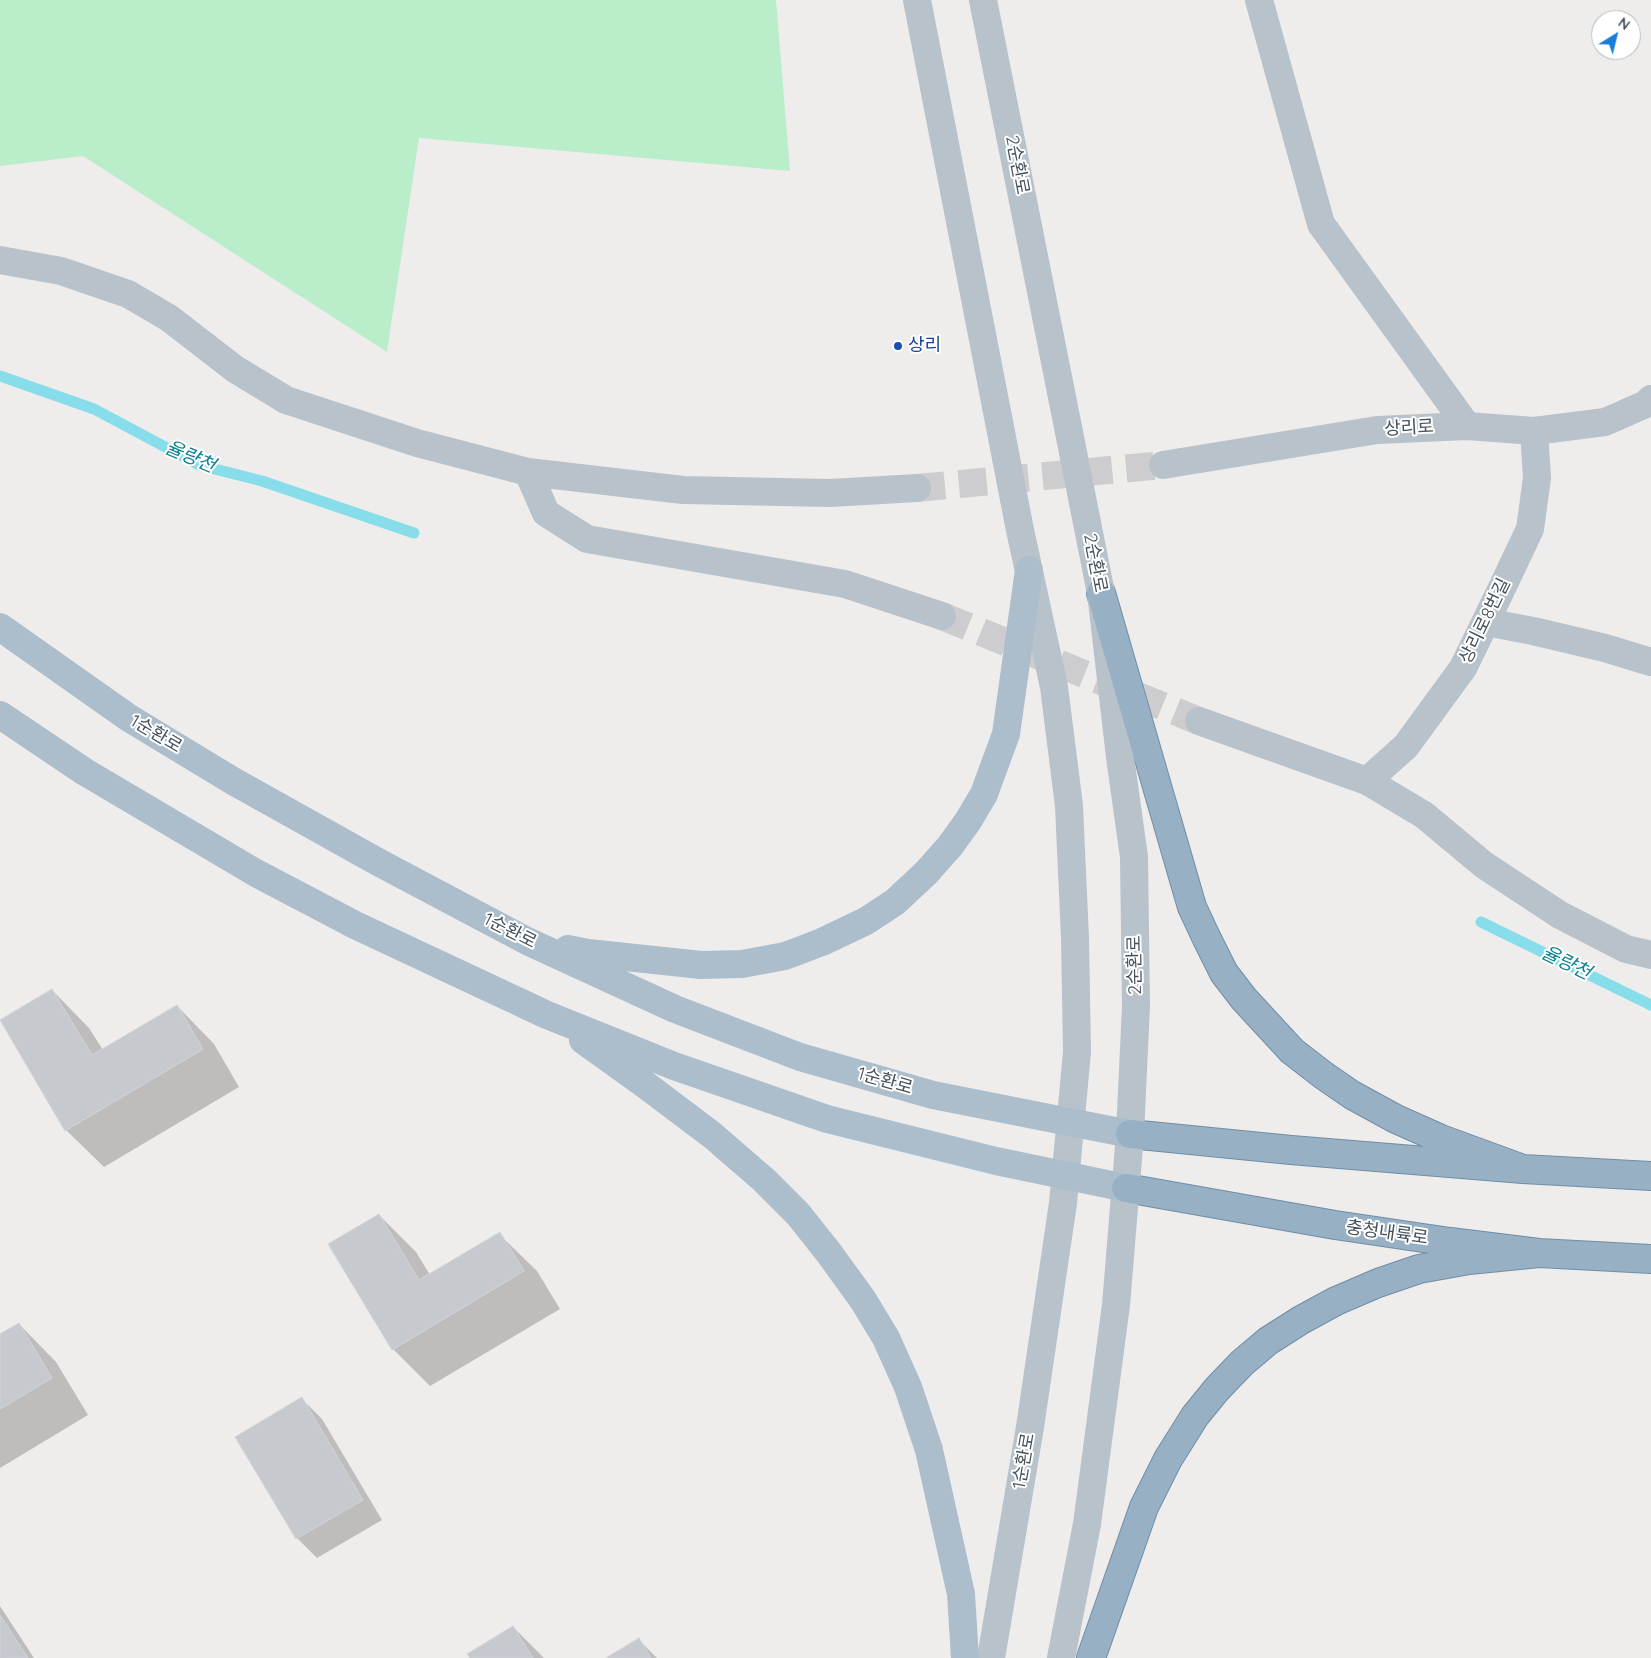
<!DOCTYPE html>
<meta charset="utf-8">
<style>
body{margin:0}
#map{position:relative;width:1651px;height:1658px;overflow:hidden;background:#efecec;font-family:Quicksand,sans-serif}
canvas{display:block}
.north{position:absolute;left:1591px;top:10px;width:50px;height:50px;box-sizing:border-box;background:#fff;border:1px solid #b5b9bd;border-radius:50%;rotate:36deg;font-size:14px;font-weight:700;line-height:20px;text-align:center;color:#45515a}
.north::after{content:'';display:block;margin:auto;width:18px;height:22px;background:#1a7cdb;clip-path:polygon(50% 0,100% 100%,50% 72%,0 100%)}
</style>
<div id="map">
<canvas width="1651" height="1658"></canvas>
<div class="north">N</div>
</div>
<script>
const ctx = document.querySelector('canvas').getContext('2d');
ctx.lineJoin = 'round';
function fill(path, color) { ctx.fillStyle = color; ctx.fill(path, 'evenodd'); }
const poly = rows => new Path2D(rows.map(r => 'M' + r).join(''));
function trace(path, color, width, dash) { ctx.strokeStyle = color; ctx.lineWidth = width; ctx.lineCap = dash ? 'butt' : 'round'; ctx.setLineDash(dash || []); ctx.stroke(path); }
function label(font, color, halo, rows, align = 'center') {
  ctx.font = font + ' Quicksand,"Noto Sans KR",sans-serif'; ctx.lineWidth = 4; ctx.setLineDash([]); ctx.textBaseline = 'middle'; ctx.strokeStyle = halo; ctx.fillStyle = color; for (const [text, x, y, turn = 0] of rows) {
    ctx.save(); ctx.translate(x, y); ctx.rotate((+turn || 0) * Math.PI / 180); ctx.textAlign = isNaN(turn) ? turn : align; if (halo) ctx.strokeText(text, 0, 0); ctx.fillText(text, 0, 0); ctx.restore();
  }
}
fill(poly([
 [0,0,776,0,790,171,419,138,387,352,83,156,0,166]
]), '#baeeca');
fill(poly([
 [52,990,89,1028,103,1050,177,1006,214,1044,239,1087,104,1167,66,1130],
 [379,1215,416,1252,430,1275,499,1234,537,1271,560,1309,430,1386,393,1349],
 [19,1324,56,1362,88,1415,0,1468,0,1336],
 [302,1399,322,1419,382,1520,317,1558,297,1538],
 [0,1606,34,1658,0,1658],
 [513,1627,544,1658,471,1658],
 [639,1640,657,1658,608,1658]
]), '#0003');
trace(poly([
 [0,376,94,409,199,465,262,481,414,533],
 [1481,922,1651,1005]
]), '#87ddea', 11);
const building = poly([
 [52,989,92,1055,177,1005,203,1049,65,1131,0,1020,52,989],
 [379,1214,419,1280,500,1232,524,1271,392,1350,328,1244,379,1214],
 [19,1323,52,1378,0,1409,0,1334,19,1323],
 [302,1397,363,1500,296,1539,235,1437,302,1397],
 [0,1615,28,1658,0,1658,0,1615],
 [513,1626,533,1658,470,1658,467,1654,513,1626],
 [639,1638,651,1658,606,1658,639,1638]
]);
fill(building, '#c6cacf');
trace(building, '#d0d3d8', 1);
trace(poly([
 [917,488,1163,465],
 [942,616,1199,721]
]), '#cdcdcf', 28, [28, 14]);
const trunk = poly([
 [1101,593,1192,907,1207,939,1224,973,1244,999,1292,1051,1323,1075,1352,1095,1396,1119,1441,1139,1523,1169],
 [1130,1134,1291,1150,1523,1169,1651,1176],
 [1126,1188,1335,1225,1450,1242,1539,1253,1651,1259],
 [1091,1658,1144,1507,1168,1459,1195,1416,1217,1389,1242,1363,1268,1341,1301,1320,1336,1301,1378,1283,1419,1269,1469,1260,1539,1253]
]);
trace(trunk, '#6f8ea7', 30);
trace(poly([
 [1259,0,1321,224,1467,426],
 [0,260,61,271,128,294,169,318,235,369,286,400,417,443,528,472,683,490,830,493,917,488],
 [1163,465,1377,430,1467,426,1534,431,1605,422,1646,404,1651,399],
 [528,472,546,513,587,539,845,584,942,616],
 [1486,622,1533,631,1605,648,1651,662],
 [1199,721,1367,781,1424,815,1484,865,1560,915,1626,949,1651,955],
 [1367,781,1406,746,1463,668,1501,590,1530,529,1537,478,1534,431]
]), '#b8c2ca', 28);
trace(poly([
 [917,0,1020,530,1054,687,1069,806,1075,938,1077,1052,1063,1203,1030,1427,991,1658],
 [983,0,1101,593,1120,757,1134,857,1136,1006,1130,1134,1116,1305,1087,1524,1061,1658]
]), '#b8c2ca', 28);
trace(poly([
 [0,627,129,718,233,781,378,862,527,941,675,1009,800,1057,933,1095,1130,1134],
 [0,715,85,772,256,873,355,925,547,1015,674,1066,827,1119,996,1161,1126,1188],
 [568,949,588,953,701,965,742,964,785,956,822,942,866,921,895,902,926,873,950,846,968,821,984,794,1006,734,1029,570],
 [583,1040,643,1083,712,1135,764,1180,798,1214,829,1253,863,1300,886,1338,908,1387,929,1450,961,1594,965,1658]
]), '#acbecc', 28);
trace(trunk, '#98b0c4', 28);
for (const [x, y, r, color] of [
 [898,346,5,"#1a4fb4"]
]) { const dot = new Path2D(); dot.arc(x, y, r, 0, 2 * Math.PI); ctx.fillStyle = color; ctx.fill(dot); trace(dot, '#fff', 2); }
label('18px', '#45515a', '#fff', [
 ["2순환로",1017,165,79],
 ["상리로",1409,428,-3],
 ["2순환로",1095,563,79],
 ["상리로8번길",1485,621,-64],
 ["1순환로",156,734,31],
 ["1순환로",510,931,27],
 ["2순환로",1135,965,-91],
 ["1순환로",885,1081,16],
 ["충청내륙로",1387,1233,8],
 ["1순환로",1024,1461,-80]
]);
label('18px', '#164399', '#fff', [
 ["상리",908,346]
], 'left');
label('italic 19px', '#0d8295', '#fff', [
 ["율량천",190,457,23],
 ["율량천",1566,963,26]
]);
</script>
